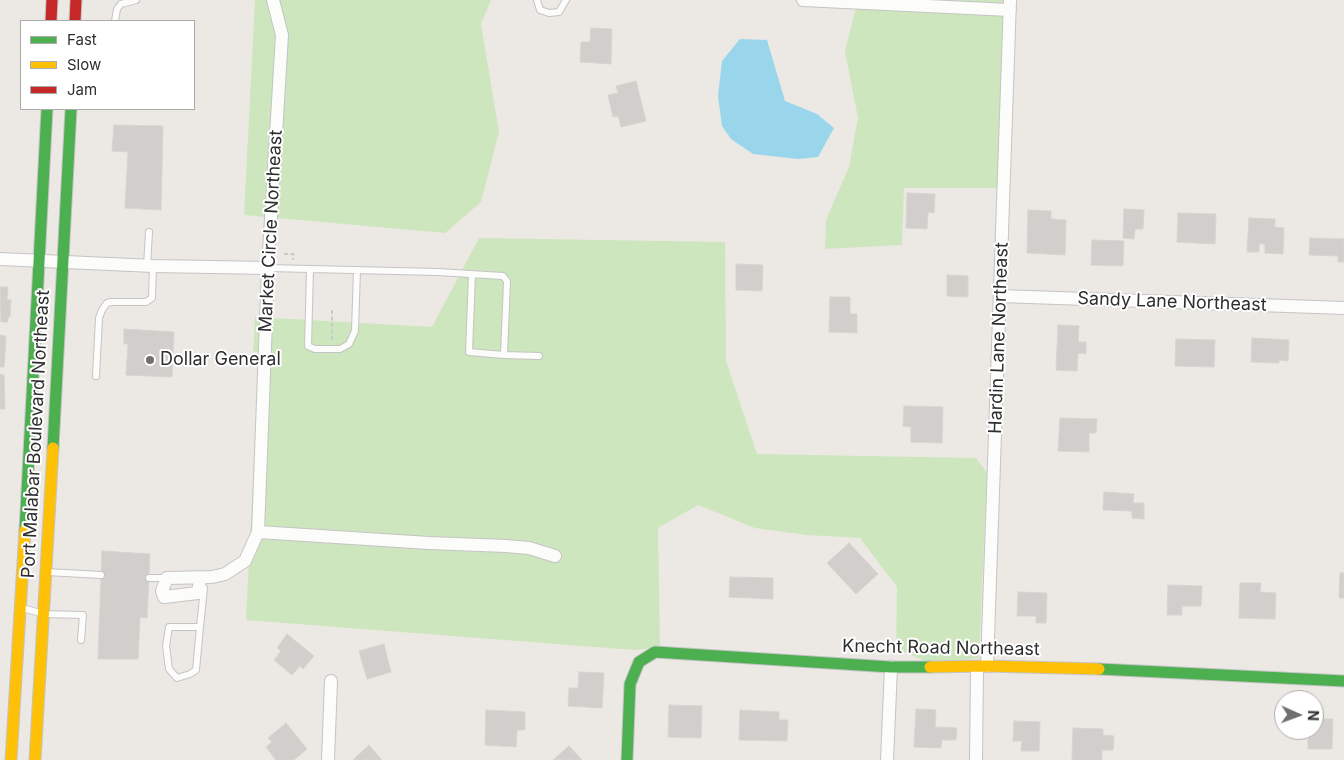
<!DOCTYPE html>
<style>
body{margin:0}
#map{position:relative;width:1344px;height:760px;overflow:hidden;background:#ece8e4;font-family:Inter,sans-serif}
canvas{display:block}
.legend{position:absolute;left:20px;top:20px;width:175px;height:90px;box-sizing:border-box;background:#fff;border:1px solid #ababab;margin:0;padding:6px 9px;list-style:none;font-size:15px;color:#2e2e2e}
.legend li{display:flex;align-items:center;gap:10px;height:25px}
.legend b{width:25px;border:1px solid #ababab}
.north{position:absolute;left:1274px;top:690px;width:50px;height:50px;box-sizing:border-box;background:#fff;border:1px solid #ababab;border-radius:50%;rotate:92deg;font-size:14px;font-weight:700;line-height:20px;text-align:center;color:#2e2e2e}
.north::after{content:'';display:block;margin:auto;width:18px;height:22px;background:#706f6e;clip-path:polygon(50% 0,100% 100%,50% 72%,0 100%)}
</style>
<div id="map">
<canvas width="1344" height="760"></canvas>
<ul class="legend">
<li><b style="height:6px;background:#4caf50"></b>Fast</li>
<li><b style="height:6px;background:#ffc107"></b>Slow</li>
<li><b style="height:6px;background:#c62828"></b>Jam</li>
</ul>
<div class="north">N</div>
</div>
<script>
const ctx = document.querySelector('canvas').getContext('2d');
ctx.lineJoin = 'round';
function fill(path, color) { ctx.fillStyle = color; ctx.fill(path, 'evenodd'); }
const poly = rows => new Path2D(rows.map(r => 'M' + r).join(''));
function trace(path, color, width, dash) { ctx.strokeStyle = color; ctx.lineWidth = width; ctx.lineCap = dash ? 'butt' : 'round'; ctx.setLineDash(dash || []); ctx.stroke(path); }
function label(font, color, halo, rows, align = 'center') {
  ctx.font = font + ' Inter,sans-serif'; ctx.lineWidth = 4; ctx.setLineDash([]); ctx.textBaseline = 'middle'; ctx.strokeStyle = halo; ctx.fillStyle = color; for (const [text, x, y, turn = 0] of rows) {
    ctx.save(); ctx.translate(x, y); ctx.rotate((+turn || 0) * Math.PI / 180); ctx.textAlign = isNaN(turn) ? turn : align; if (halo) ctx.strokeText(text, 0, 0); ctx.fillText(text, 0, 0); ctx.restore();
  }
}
fill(poly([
 [255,0,491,0,481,24,499,132,481,202,445,233,244,215],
 [858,0,1014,0,1004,188,904,188,902,245,825,249,826,220,849,167,858,118,845,51],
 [479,238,725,242,726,361,757,454,976,458,987,473,979,658,930,663,896,648,897,587,860,538,807,535,755,528,698,505,658,528,660,647,634,650,246,620,256,415,267,354,253,351,255,317,432,327]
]), '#cee6be');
fill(poly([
 [740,39,767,40,785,101,817,114,834,128,818,157,798,159,753,154,731,139,722,126,718,96,722,61]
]), '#99d6ec');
const building = poly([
 [591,28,612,29,611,64,580,62,581,42,590,42,591,28],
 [636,81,646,121,621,127,618,116,613,117,608,95,618,93,616,86,636,81],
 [114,125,163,126,161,210,125,208,128,152,112,151,114,125],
 [907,193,935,194,934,213,928,212,927,229,906,228,907,193],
 [1124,209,1144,210,1143,229,1135,229,1134,239,1123,238,1124,209],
 [1028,210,1051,211,1051,219,1066,220,1065,255,1027,253,1028,210],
 [1178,213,1216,214,1215,244,1177,242,1178,213],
 [1249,218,1275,219,1275,227,1284,228,1283,254,1265,253,1265,244,1259,244,1259,252,1247,252,1249,218],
 [1310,238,1344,239,1344,262,1338,262,1338,256,1309,255,1310,238],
 [1092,240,1124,241,1123,266,1091,265,1092,240],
 [736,264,763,265,762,291,736,290,736,264],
 [947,275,968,276,968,297,947,296,947,275],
 [0,287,8,287,7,300,11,300,10,317,8,317,8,322,1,322,0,287],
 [830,297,850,297,850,314,857,314,857,333,829,332,830,297],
 [1058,325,1079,326,1078,342,1086,342,1086,354,1078,353,1077,371,1056,370,1058,325],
 [124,329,174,332,172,377,126,375,128,344,124,344,124,329],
 [0,335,6,336,4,367,0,367,0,335],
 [1252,338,1289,340,1288,361,1279,360,1279,363,1251,362,1252,338],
 [1176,339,1215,340,1214,367,1175,366,1176,339],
 [0,374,4,375,5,409,0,409,0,374],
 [904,406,943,407,942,443,911,442,911,427,903,426,904,406],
 [1060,418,1097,419,1096,433,1089,433,1089,452,1058,451,1060,418],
 [1104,492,1134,494,1133,503,1144,503,1144,519,1132,518,1132,511,1103,510,1104,492],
 [849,543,878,574,856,594,827,563,849,543],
 [102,551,150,554,147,618,140,617,138,659,98,659,102,551],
 [1340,573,1344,573,1344,598,1339,598,1340,573],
 [730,577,773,578,773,599,729,597,730,577],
 [1240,583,1261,583,1260,592,1276,593,1275,619,1239,618,1240,583],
 [1168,585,1202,586,1201,606,1182,606,1182,615,1167,615,1168,585],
 [1018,592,1047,593,1046,623,1036,623,1036,616,1017,616,1018,592],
 [287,634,314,656,303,669,300,666,292,675,274,660,281,651,277,648,287,634],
 [384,644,391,672,367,679,359,651,384,644],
 [579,672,604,673,602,708,568,706,569,688,578,688,579,672],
 [669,705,702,706,701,738,668,737,669,705],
 [916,709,936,710,935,727,957,728,956,740,942,740,941,748,914,747,916,709],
 [486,710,525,712,525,730,517,730,516,747,485,745,486,710],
 [740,710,779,712,779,720,788,720,787,741,739,740,740,710],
 [1314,719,1333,719,1332,749,1308,749,1308,737,1298,737,1299,730,1314,730,1314,719],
 [1014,721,1040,722,1039,751,1021,751,1022,741,1013,741,1014,721],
 [286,723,307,749,294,760,276,760,266,747,272,742,268,738,286,723],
 [1073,728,1103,729,1103,735,1114,736,1113,750,1102,750,1102,760,1072,760,1073,728],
 [369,745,382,760,353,760,369,745],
 [569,746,582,760,553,760,569,746]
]);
fill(building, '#d1cecb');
trace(building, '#d7d4d0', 1);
const lane = poly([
 [537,0,540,10,549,13,559,12,566,0],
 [115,21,117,9,121,4,136,0],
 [147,266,149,232],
 [268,268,438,272,503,276,507,281,504,355,539,356],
 [310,269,308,346,315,349,340,349,349,344,355,331,357,270],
 [472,274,469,352,504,355],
 [96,376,99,318,102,310,107,303,111,302,146,302,152,298,153,266],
 [47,572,101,575],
 [149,578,167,578],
 [22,608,44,614,83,615,81,640],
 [200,627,169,627,166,646,169,669,177,678,190,674,196,670,200,627,204,588]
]);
const street = poly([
 [803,0,1010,10],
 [0,259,153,266,268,268],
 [1000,296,1344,308],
 [258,532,429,543,506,546,529,548,555,556],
 [200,578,198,593,164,597,162,591,167,578,212,577,225,574,245,561,258,532,268,268,282,35,273,0],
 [987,666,1010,0],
 [328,760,331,681],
 [887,760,891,667],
 [976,760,977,667]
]);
const fast = poly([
 [53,448,71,109],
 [25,530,47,109],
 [1099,669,1344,681],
 [627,760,630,684,639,662,655,652,891,667,930,667]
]);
const slow = poly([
 [930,667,987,666,1099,669],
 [11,760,25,530],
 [35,760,53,448]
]);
const jam = poly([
 [51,21,52,0],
 [75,21,76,0]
]);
trace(lane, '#c5c4c5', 8);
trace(street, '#c5c4c5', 14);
trace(fast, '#c5c4c5', 13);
trace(slow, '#c5c4c5', 13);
trace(jam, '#c5c4c5', 13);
trace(poly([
 [284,254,293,254,293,260],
 [332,340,332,308]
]), '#c9c9c8', 2, [4, 2.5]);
trace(lane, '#fcfcfb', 6);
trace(street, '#fcfcfb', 12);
trace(fast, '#4caf50', 11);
trace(slow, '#ffc107', 11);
trace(jam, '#c62828', 11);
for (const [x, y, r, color] of [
 [150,360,5,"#706f6e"]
]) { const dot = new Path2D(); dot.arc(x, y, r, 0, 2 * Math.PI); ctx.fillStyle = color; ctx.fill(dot); trace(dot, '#fff', 2); }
label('18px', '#2e2e2e', '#fff', [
 ["Market Circle Northeast",271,231,-87],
 ["Sandy Lane Northeast",1172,302,2],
 ["Hardin Lane Northeast",999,338,-88],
 ["Port Malabar Boulevard Northeast",36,434,-87],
 ["Knecht Road Northeast",941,648,1]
]);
label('18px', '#2e2e2e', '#fff', [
 ["Dollar General",160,360]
], 'left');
</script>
